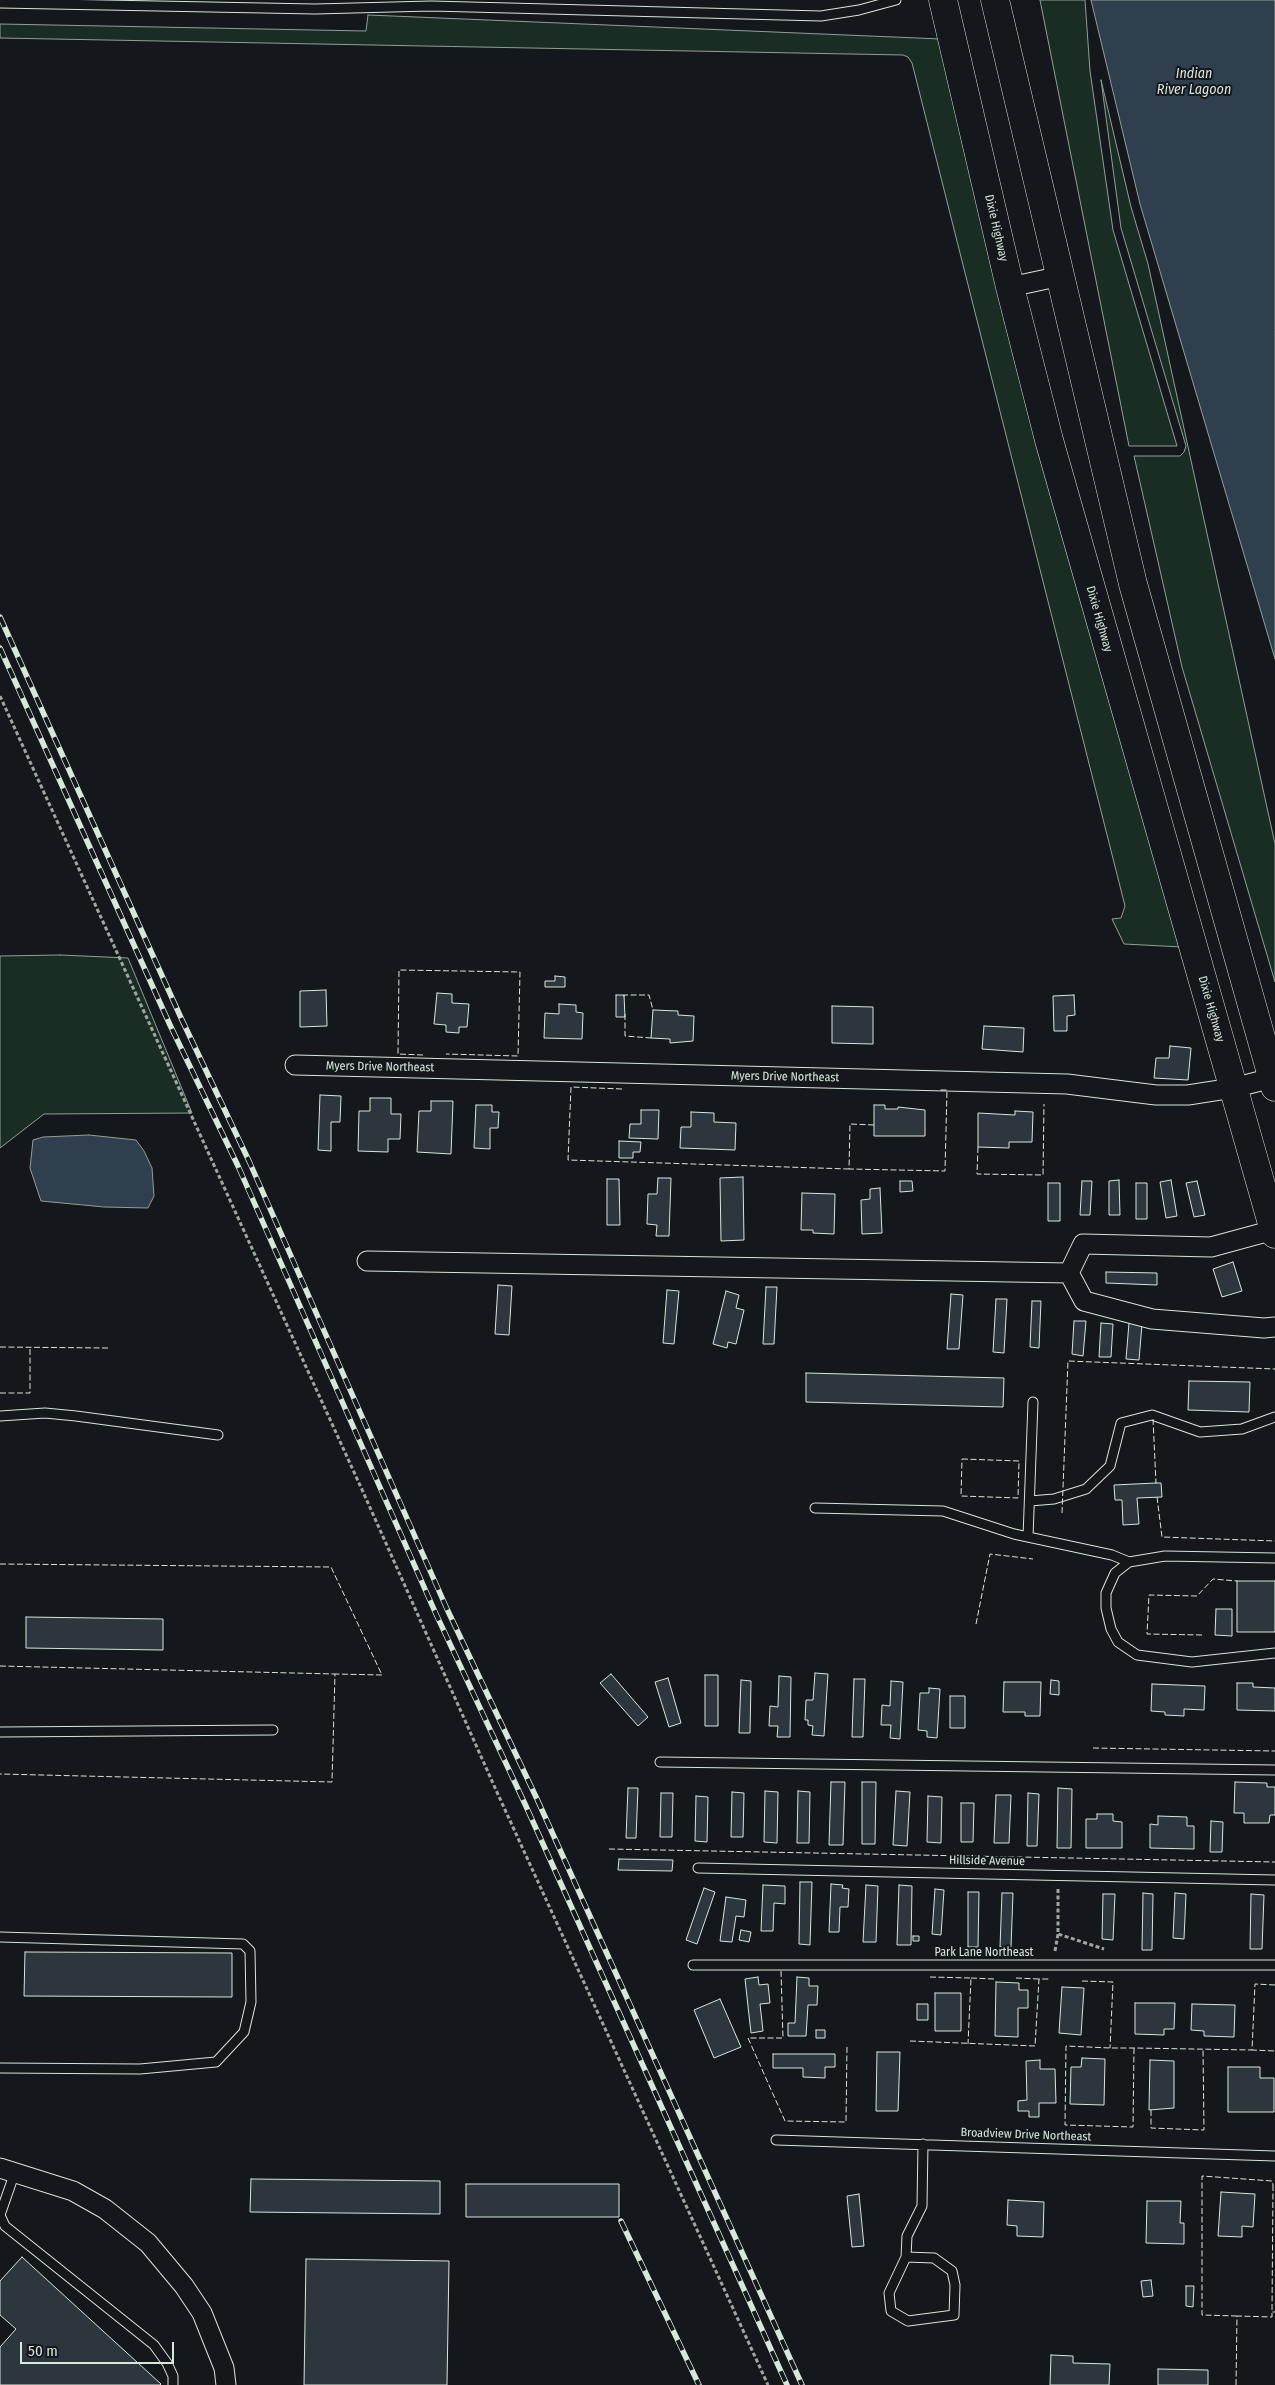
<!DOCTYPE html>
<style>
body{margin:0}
#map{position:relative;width:1275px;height:2385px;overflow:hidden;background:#14181c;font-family:"Fira Sans Condensed",sans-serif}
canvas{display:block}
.scale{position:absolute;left:20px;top:2342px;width:154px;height:22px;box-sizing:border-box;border:2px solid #d8e6dc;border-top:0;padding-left:6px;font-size:15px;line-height:18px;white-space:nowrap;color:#d8e6dc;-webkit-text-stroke:4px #14181c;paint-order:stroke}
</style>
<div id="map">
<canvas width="1275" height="2385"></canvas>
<div class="scale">50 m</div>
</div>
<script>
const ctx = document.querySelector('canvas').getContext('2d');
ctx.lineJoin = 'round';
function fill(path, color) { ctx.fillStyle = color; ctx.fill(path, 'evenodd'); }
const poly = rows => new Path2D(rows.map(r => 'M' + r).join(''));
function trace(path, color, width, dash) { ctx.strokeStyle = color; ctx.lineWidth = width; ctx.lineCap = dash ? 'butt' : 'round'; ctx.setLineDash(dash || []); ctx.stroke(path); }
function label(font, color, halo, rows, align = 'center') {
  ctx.font = font + ' "Fira Sans Condensed",sans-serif'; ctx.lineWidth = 4; ctx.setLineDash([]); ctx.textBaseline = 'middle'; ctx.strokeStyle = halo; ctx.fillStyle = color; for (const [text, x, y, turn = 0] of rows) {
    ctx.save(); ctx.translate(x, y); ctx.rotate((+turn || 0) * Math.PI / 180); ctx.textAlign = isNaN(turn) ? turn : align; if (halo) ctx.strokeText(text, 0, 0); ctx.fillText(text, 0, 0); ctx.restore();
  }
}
const green = poly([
 [1040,0,1085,0,1090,71,1113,230,1177,446,1129,446,1040,0],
 [368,15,941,39,1182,947,1124,944,1112,919,1121,918,1125,906,912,63,908,57,903,55,0,38,0,24,366,31,368,15],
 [1101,80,1131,207,1148,264,1275,844,1275,982,1182,667,1134,456,1180,456,1184,452,1186,446,1121,228,1101,80],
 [60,955,128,958,192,1113,44,1114,0,1148,0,956,60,955]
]);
fill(green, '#1a2d24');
trace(green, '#939e99', 1);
const water = poly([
 [1091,0,1275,0,1275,659,1140,204,1091,0],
 [89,1135,136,1140,144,1151,152,1168,154,1196,148,1208,104,1207,41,1201,30,1168,33,1140,43,1137,89,1135]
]);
fill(water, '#2f3f4d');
trace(water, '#939e99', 1);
const building = poly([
 [555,976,565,977,565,987,545,987,545,981,555,981,555,976],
 [326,990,327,1026,300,1027,300,991,326,990],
 [437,993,452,994,452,1003,469,1004,467,1027,459,1027,459,1033,446,1032,446,1025,434,1024,437,993],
 [616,995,624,995,625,1017,616,1017,616,995],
 [1074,995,1075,1015,1067,1016,1067,1031,1054,1031,1053,996,1074,995],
 [559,1004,576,1005,576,1012,583,1013,582,1039,544,1038,545,1013,559,1014,559,1004],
 [832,1006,873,1007,873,1044,832,1043,832,1006],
 [653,1010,678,1011,678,1015,694,1016,693,1041,670,1043,670,1039,651,1038,653,1010],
 [984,1026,1024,1028,1023,1052,982,1049,984,1026],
 [1170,1046,1191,1048,1188,1080,1154,1078,1156,1058,1169,1058,1170,1046],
 [320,1095,341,1096,340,1122,331,1122,331,1151,318,1150,320,1095],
 [370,1098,391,1098,391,1114,401,1114,400,1139,388,1139,388,1152,358,1151,359,1111,370,1111,370,1098],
 [431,1101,453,1101,451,1154,417,1152,419,1111,431,1111,431,1101],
 [476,1105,492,1105,492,1112,499,1112,498,1128,490,1128,490,1149,474,1148,476,1105],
 [874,1105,885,1105,885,1109,898,1109,898,1107,925,1110,925,1136,874,1136,874,1105],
 [641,1110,659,1110,658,1139,629,1138,630,1124,641,1124,641,1110],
 [1015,1111,1033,1112,1032,1142,1009,1142,1009,1148,978,1147,978,1113,1015,1115,1015,1111],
 [691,1112,714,1113,714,1122,736,1123,735,1150,680,1148,681,1127,691,1127,691,1112],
 [619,1141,641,1142,640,1152,633,1152,633,1158,619,1158,619,1141],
 [743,1177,744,1240,721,1241,720,1178,743,1177],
 [658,1178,671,1178,669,1236,656,1236,657,1225,647,1224,648,1194,657,1194,658,1178],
 [607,1179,619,1179,620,1225,607,1225,607,1179],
 [1119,1180,1120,1215,1109,1215,1109,1181,1119,1180],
 [1171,1180,1177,1216,1166,1218,1160,1182,1171,1180],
 [900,1181,912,1181,913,1191,900,1192,900,1181],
 [1082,1181,1092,1181,1090,1215,1080,1215,1082,1181],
 [1197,1181,1205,1215,1194,1217,1186,1183,1197,1181],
 [1048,1183,1060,1183,1060,1221,1048,1221,1048,1183],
 [1136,1183,1147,1183,1147,1219,1136,1219,1136,1183],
 [880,1188,882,1233,862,1234,861,1200,870,1199,870,1189,880,1188],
 [802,1193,835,1194,834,1234,813,1233,813,1230,801,1230,802,1193],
 [1233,1262,1242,1291,1222,1297,1213,1269,1233,1262],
 [1106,1272,1157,1273,1157,1285,1106,1283,1106,1272],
 [498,1285,512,1286,509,1335,495,1334,498,1285],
 [766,1287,777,1287,774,1344,763,1344,766,1287],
 [667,1290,679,1291,674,1344,663,1343,667,1290],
 [726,1291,739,1295,736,1308,744,1310,736,1344,728,1342,727,1348,713,1344,726,1291],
 [951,1294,963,1295,959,1349,947,1349,951,1294],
 [996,1299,1007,1299,1004,1353,993,1352,996,1299],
 [1032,1301,1041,1301,1039,1348,1030,1347,1032,1301],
 [1074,1321,1086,1321,1083,1356,1072,1354,1074,1321],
 [1101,1323,1113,1324,1111,1357,1099,1357,1101,1323],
 [1129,1323,1142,1324,1139,1360,1126,1359,1129,1323],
 [806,1373,1004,1378,1003,1407,806,1402,806,1373],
 [1189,1381,1250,1382,1249,1412,1188,1410,1189,1381],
 [1156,1483,1161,1483,1162,1497,1137,1498,1139,1524,1123,1525,1122,1500,1115,1500,1114,1485,1156,1483],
 [1237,1581,1275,1581,1275,1632,1237,1632,1237,1581],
 [1216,1609,1232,1609,1232,1636,1215,1635,1216,1609],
 [26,1617,163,1619,163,1650,26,1648,26,1617],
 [815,1673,828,1674,824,1736,812,1735,813,1726,808,1725,808,1720,805,1720,806,1700,813,1700,815,1673],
 [611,1674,648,1717,638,1726,600,1683,611,1674],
 [705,1675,718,1675,718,1726,705,1726,705,1675],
 [779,1676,791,1677,790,1737,777,1737,778,1726,769,1726,770,1706,778,1707,779,1676],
 [668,1678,681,1723,669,1727,655,1682,668,1678],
 [854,1679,865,1679,863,1737,852,1737,854,1679],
 [741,1680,751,1681,750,1733,739,1733,741,1680],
 [1051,1680,1059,1681,1059,1695,1050,1694,1051,1680],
 [891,1681,903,1682,900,1739,890,1738,891,1725,881,1725,882,1705,890,1706,891,1681],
 [1004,1682,1041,1682,1040,1716,1025,1716,1025,1712,1003,1712,1004,1682],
 [1237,1683,1253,1683,1253,1687,1275,1688,1275,1711,1237,1710,1237,1683],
 [1152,1684,1205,1686,1204,1710,1184,1709,1184,1716,1165,1715,1165,1712,1151,1711,1152,1684],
 [929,1688,940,1689,937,1738,927,1737,927,1731,918,1730,920,1693,929,1693,929,1688],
 [950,1696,965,1696,965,1728,950,1728,950,1696],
 [831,1782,845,1782,843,1845,829,1845,831,1782],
 [862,1782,876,1782,875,1844,862,1844,862,1782],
 [1235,1782,1267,1783,1267,1787,1275,1787,1275,1815,1270,1815,1269,1823,1244,1823,1244,1813,1234,1813,1235,1782],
 [628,1788,638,1788,636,1838,626,1838,628,1788],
 [1058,1788,1072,1789,1071,1848,1057,1848,1058,1788],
 [765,1791,778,1792,777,1843,764,1842,765,1791],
 [798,1791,810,1792,809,1843,797,1843,798,1791],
 [896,1791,910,1792,907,1846,893,1845,896,1791],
 [732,1792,744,1793,743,1837,731,1837,732,1792],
 [661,1793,673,1793,672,1837,660,1837,661,1793],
 [1028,1793,1039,1794,1037,1846,1027,1846,1028,1793],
 [996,1795,1011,1795,1009,1843,994,1843,996,1795],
 [696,1796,708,1797,707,1842,695,1841,696,1796],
 [928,1796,942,1797,941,1843,927,1842,928,1796],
 [961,1803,974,1803,973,1842,961,1842,961,1803],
 [1097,1814,1113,1814,1113,1821,1122,1822,1122,1848,1086,1848,1086,1819,1097,1819,1097,1814],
 [1158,1816,1187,1817,1187,1826,1194,1826,1194,1849,1150,1848,1150,1824,1158,1825,1158,1816],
 [1211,1821,1223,1822,1222,1852,1210,1852,1211,1821],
 [619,1859,673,1860,672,1871,618,1870,619,1859],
 [800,1882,812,1882,810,1945,799,1944,800,1882],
 [831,1884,843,1885,842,1888,849,1889,848,1907,840,1907,839,1932,829,1932,831,1884],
 [763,1885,785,1886,785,1904,774,1903,773,1931,761,1931,763,1885],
 [866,1885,878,1886,876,1942,863,1942,866,1885],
 [899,1885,912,1886,911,1945,897,1945,899,1885],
 [704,1888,715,1892,697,1944,686,1940,704,1888],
 [935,1889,944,1890,941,1935,932,1934,935,1889],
 [968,1892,979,1892,978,1947,968,1947,968,1892],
 [1002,1893,1013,1893,1011,1947,1000,1947,1002,1893],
 [1143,1893,1153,1894,1152,1950,1142,1950,1143,1893],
 [1175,1893,1186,1894,1184,1939,1173,1938,1175,1893],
 [1103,1894,1115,1894,1113,1940,1102,1939,1103,1894],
 [1251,1894,1264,1895,1262,1949,1250,1949,1251,1894],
 [726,1897,746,1900,744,1917,736,1916,732,1942,720,1941,726,1897],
 [741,1930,751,1932,749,1942,739,1940,741,1930],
 [913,1936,919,1936,919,1941,913,1941,913,1936],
 [25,1952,232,1953,232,1997,24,1996,25,1952],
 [758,1977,759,1985,768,1984,770,2003,760,2004,763,2031,751,2033,745,1979,758,1977],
 [797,1977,809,1978,809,1986,818,1986,817,2005,808,2005,806,2036,788,2036,788,2023,795,2023,797,1977],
 [996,1982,1019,1983,1019,1990,1028,1990,1028,2008,1018,2008,1018,2037,995,2036,996,1982],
 [1062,1987,1084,1988,1081,2035,1059,2033,1062,1987],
 [935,1993,961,1993,961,2031,935,2031,935,1993],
 [720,1999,741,2047,714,2058,694,2010,720,1999],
 [1135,2003,1175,2003,1174,2029,1164,2029,1164,2035,1135,2034,1135,2003],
 [917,2004,928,2004,928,2020,917,2020,917,2004],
 [1192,2004,1235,2005,1234,2037,1204,2036,1204,2031,1191,2030,1192,2004],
 [816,2030,825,2030,825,2038,816,2038,816,2030],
 [877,2052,900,2052,898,2111,876,2111,877,2052],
 [773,2054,835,2054,835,2067,825,2067,825,2078,803,2077,803,2068,773,2068,773,2054],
 [1082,2058,1105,2059,1104,2105,1070,2104,1071,2067,1081,2067,1082,2058],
 [1040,2060,1040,2069,1055,2069,1056,2103,1039,2103,1039,2117,1029,2117,1029,2111,1018,2111,1018,2101,1027,2100,1026,2061,1040,2060],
 [1150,2060,1174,2061,1174,2108,1149,2110,1150,2060],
 [1228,2067,1260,2067,1260,2078,1274,2078,1274,2112,1228,2112,1228,2067],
 [251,2179,440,2181,440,2214,250,2212,251,2179],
 [466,2184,619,2184,619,2217,466,2217,466,2184],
 [1221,2192,1255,2194,1253,2227,1242,2226,1242,2237,1218,2236,1221,2192],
 [859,2194,864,2246,852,2247,847,2196,859,2194],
 [1008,2200,1044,2202,1043,2237,1017,2236,1017,2226,1007,2225,1008,2200],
 [1147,2201,1181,2201,1180,2223,1184,2223,1184,2244,1146,2243,1147,2201],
 [22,2257,161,2384,160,2385,0,2385,0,2347,16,2329,0,2315,0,2281,22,2257],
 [306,2259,449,2261,447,2385,304,2385,306,2259],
 [1151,2280,1153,2296,1143,2297,1141,2281,1151,2280],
 [1186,2286,1194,2286,1193,2307,1186,2306,1186,2286],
 [1051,2355,1073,2356,1073,2363,1110,2364,1109,2385,1050,2385,1051,2355],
 [1158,2369,1208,2370,1208,2385,1158,2385,1158,2369]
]);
fill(building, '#2c363c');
trace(building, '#d8e6dc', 1);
const lane = poly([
 [0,3,315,9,431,6,821,16,859,10,896,0],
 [0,1416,45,1413,76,1416,218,1435],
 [1030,1501,1054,1499,1086,1489,1110,1466,1121,1423,1152,1415,1200,1432,1242,1429,1275,1417],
 [815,1508,943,1511,1014,1534,1112,1555,1129,1562],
 [1028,1537,1033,1402],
 [1275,1558,1165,1556,1129,1562,1115,1573,1106,1593,1106,1608,1111,1629,1118,1642,1137,1655,1192,1662,1275,1653],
 [0,1732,273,1730],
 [660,1762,1275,1770],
 [698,1868,1275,1880],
 [0,1937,243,1944,250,1951,251,2002,244,2032,216,2062,140,2069,0,2068],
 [693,1965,1275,1965],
 [776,2140,1275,2156],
 [15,2172,0,2215,5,2226,154,2345,167,2363,173,2376,173,2385],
 [906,2257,889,2293,891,2311,908,2321,954,2315,955,2285,952,2271,934,2258,906,2257,907,2236,922,2206,923,2144]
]);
const street = poly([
 [1010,287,1061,276],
 [295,1065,1067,1084,1156,1095,1188,1095,1233,1088,1272,1078],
 [367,1261,1069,1273,1083,1244,1211,1247,1274,1230],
 [1069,1273,1084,1301,1152,1319,1264,1328,1275,1327],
 [0,2168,73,2191,105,2209,148,2243,184,2286,202,2313,224,2368,226,2385]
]);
const primary = poly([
 [943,0,1010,287,1049,440,1275,1234],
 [995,0,1133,584,1275,1087]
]);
trace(lane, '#d8e6dc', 11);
trace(street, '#d8e6dc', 21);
trace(primary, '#d8e6dc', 29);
trace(poly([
 [0,696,364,1494,496,1790,768,2385],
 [1058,1889,1058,1934,1104,1949],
 [1055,1951,1058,1934]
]), '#9da8a2', 3, [4, 2.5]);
trace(lane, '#14181c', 9);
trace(street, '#14181c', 19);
trace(primary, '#14181c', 28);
const rail = poly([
 [0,617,182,1020,249,1161,447,1609,537,1799,802,2385],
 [0,648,170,1025,238,1166,436,1614,525,1804,787,2385],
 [621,2221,699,2385]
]);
trace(rail, '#d8e6dc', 5.5);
trace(rail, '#14181c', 4, [11]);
trace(poly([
 [624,997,624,995,649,995,653,1010],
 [625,1014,625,1036,651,1038],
 [423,1055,398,1054,399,970,520,972,518,1056,446,1054],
 [622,1089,571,1087,568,1160,849,1169],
 [874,1125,850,1124,849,1169,945,1171,947,1090,940,1090],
 [978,1147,977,1174,1043,1175,1044,1104],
 [0,1347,108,1348],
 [0,1393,30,1393,30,1347],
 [1153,1419,1156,1483],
 [962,1459,1019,1461,1018,1498,961,1496,962,1459],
 [1157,1497,1162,1537,1275,1541],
 [1062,1513,1068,1361,1275,1369],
 [0,1564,331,1567,382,1675,335,1674],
 [976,1624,990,1554,1033,1559],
 [1202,1635,1147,1634,1149,1595,1197,1596,1213,1579,1237,1581],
 [0,1666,335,1674,332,1782,0,1774],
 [1093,1748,1275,1751],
 [609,1849,1275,1862],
 [781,1971,783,2038,748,2038,785,2121,846,2122,847,2045],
 [930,1977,971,1978,968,2044],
 [971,1978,994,1979],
 [1016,1978,1039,1979],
 [1082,1981,1113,1982,1110,2048],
 [1275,1985,1255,1984,1252,2050,1275,2051],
 [910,2041,1035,2046,1039,1979,1049,1979],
 [1134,2048,1133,2127,1065,2125,1066,2046,1110,2048,1134,2048,1252,2050],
 [1151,2110,1151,2128,1204,2130,1203,2049],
 [1273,2185,1272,2312,1275,2312],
 [1237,2316,1202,2315,1202,2176,1272,2181,1273,2185],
 [1236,2385,1237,2316,1272,2317,1272,2312]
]), '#d8e6dc', 1, [6, 2.5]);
label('12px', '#d8e6dc', '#14181c', [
 ["Dixie Highway",996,228,77],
 ["Dixie Highway",1099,619,74],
 ["Dixie Highway",1211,1009,74],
 ["Myers Drive Northeast",380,1067,1],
 ["Myers Drive Northeast",785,1077,1],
 ["Hillside Avenue",987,1861,1],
 ["Park Lane Northeast",984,1953],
 ["Broadview Drive Northeast",1026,2135,2]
]);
label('italic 14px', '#d8e6dc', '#14181c', [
 ["Indian",1194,74],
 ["River Lagoon",1194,90]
]);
</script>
